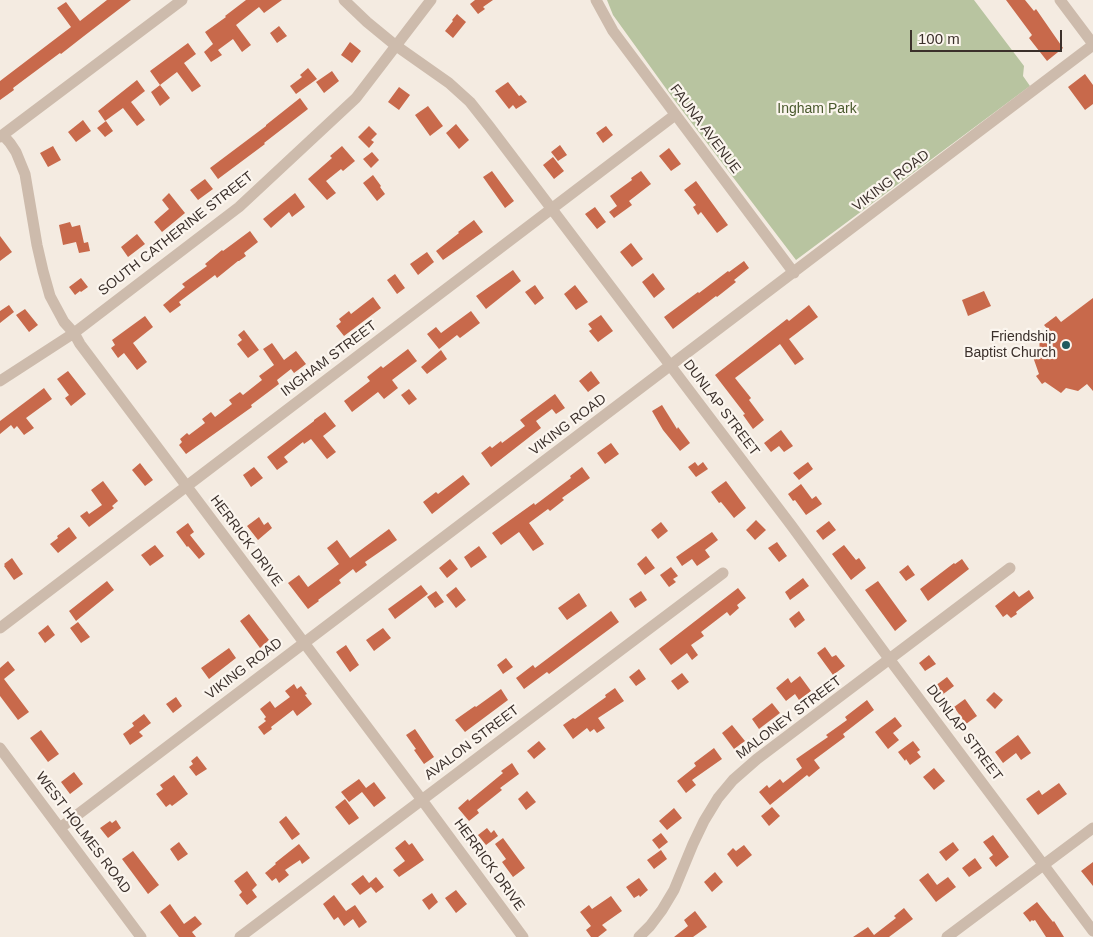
<!DOCTYPE html>
<style>
body{margin:0}
#map{position:relative;width:1093px;height:937px;overflow:hidden;background:#f4ebe1;font-family:Arial,sans-serif}
canvas{display:block}
.scale{position:absolute;left:910px;top:30px;width:152px;height:22px;box-sizing:border-box;border:2px solid #3b302b;border-top:0;padding-left:6px;font-size:15px;line-height:18px;white-space:nowrap;color:#3b302b;-webkit-text-stroke:4px #fbf5ee;paint-order:stroke}
</style>
<div id="map">
<canvas width="1093" height="937"></canvas>
<div class="scale">100 m</div>
</div>
<script>
const ctx = document.querySelector('canvas').getContext('2d');
ctx.lineJoin = 'round';
function fill(path, color) { ctx.fillStyle = color; ctx.fill(path, 'evenodd'); }
const poly = rows => new Path2D(rows.map(r => 'M' + r).join(''));
function trace(path, color, width, dash) { ctx.strokeStyle = color; ctx.lineWidth = width; ctx.lineCap = dash ? 'butt' : 'round'; ctx.setLineDash(dash || []); ctx.stroke(path); }
function label(font, color, halo, rows, align = 'center') {
  ctx.font = font + ' Arial,sans-serif'; ctx.lineWidth = 4.5; ctx.setLineDash([]); ctx.textBaseline = 'middle'; ctx.strokeStyle = halo; ctx.fillStyle = color; for (const [text, x, y, turn = 0] of rows) {
    ctx.save(); ctx.translate(x, y); ctx.rotate((+turn || 0) * Math.PI / 180); ctx.textAlign = isNaN(turn) ? turn : align; if (halo) ctx.strokeText(text, 0, 0); ctx.fillText(text, 0, 0); ctx.restore();
  }
}
fill(poly([
 [607,0,974,0,1024,66,1023,76,1030,86,796,260,675,101,613,15]
]), '#b8c4a0');
fill(poly([
 [107,0,131,0,84,36,61,54,60,53,25,79,13,88,14,90,0,100,0,81,71,27,57,8,66,2,80,21],
 [246,0,282,0,264,13,259,7,236,25,251,45,242,52,233,39,218,50,222,55,211,62,204,52,213,44,205,32,226,17,225,16],
 [475,0,493,0,483,7,485,9,478,14,470,4],
 [1006,0,1025,0,1034,11,1036,9,1063,48,1047,61,1029,38,1032,35],
 [457,14,466,22,453,38,445,31,453,21,452,20],
 [279,26,287,36,277,43,270,33],
 [350,42,361,51,352,63,341,55],
 [188,43,196,54,184,63,201,86,192,92,177,72,160,85,150,71],
 [308,68,317,79,296,94,290,86,302,77,300,75],
 [332,71,339,81,324,93,316,82],
 [1085,74,1093,85,1093,104,1085,110,1068,87],
 [137,80,145,91,131,102,145,120,137,126,123,108,105,121,98,111],
 [508,82,519,96,521,95,527,102,516,109,513,105,509,109,495,91],
 [160,85,170,98,160,106,151,92],
 [399,87,410,95,399,110,388,102],
 [300,98,308,109,264,143,265,144,218,179,210,168,266,126,266,125],
 [428,106,443,126,430,136,415,115],
 [83,120,91,131,76,142,68,132],
 [106,121,113,131,105,137,97,128],
 [456,124,469,140,459,149,446,133],
 [369,126,377,134,371,140,374,142,369,148,358,137],
 [606,126,613,135,603,143,596,133],
 [560,145,567,155,558,161,551,152],
 [53,146,61,160,48,167,40,153],
 [342,146,355,161,343,171,341,169,326,181,336,193,327,200,308,179,332,158,330,156],
 [669,148,681,164,671,171,659,156],
 [372,152,379,160,371,168,363,159],
 [553,157,564,171,554,179,543,165],
 [492,171,514,201,505,208,483,177],
 [641,171,651,184,629,201,632,205,614,218,609,212,617,206,610,196,632,180,631,178],
 [373,175,381,186,380,187,385,194,377,201,363,183],
 [205,179,213,189,198,200,190,190],
 [696,181,728,225,717,233,701,212,698,215,693,207,696,205,684,190],
 [169,193,185,213,162,232,154,222,169,209,162,200],
 [295,193,305,207,292,217,289,212,271,228,263,219],
 [595,207,606,222,597,229,585,214],
 [474,220,483,232,443,260,436,251,459,233,458,232],
 [70,222,72,227,80,225,84,243,88,242,90,251,79,253,76,242,63,245,59,225],
 [250,231,258,242,244,253,246,256,239,261,238,261,217,278,215,275,179,302,181,305,170,313,163,305,185,287,182,284,207,266,205,264,222,250,223,251],
 [137,234,145,244,128,257,121,247],
 [0,236,12,252,0,261],
 [631,243,643,259,632,267,620,252],
 [427,252,434,262,418,275,410,264],
 [744,261,749,268,734,280,736,282,717,297,716,296,673,329,664,317,698,292,699,293,728,271,729,272],
 [513,270,521,281,486,309,476,296],
 [653,273,665,289,654,298,642,282],
 [395,274,405,288,397,294,387,280],
 [81,278,88,287,81,292,80,291,75,295,69,287],
 [535,285,544,298,535,305,525,292],
 [575,285,588,302,576,310,564,294],
 [984,291,991,306,968,316,962,300],
 [373,297,381,308,344,336,336,326,341,322,339,319,349,311,351,314],
 [1093,298,1093,391,1087,384,1078,391,1066,388,1061,393,1045,382,1042,384,1036,376,1039,374,1033,357,1040,352,1039,338,1049,331,1044,325,1056,316,1061,322],
 [9,305,14,312,0,323,0,311],
 [809,305,818,317,789,339,804,359,795,365,780,344,735,378,751,398,749,400,764,420,753,429,743,415,745,414,715,375,787,319,789,321],
 [25,309,38,325,29,332,16,315],
 [471,311,480,323,460,338,457,335,439,349,427,334,436,327,441,333],
 [601,315,613,331,598,342,589,331,592,329,588,324],
 [145,316,153,327,133,343,147,362,137,370,124,353,118,358,111,348,115,345,112,340],
 [244,330,259,350,248,358,237,344,242,340,238,335],
 [272,343,284,360,296,351,306,364,294,373,291,369,277,380,279,384,251,405,252,407,186,454,179,445,182,442,180,439,187,433,189,435,205,423,202,419,211,412,215,417,232,404,229,400,240,392,243,395,262,380,259,376,274,365,263,349],
 [408,349,417,361,392,380,398,388,384,399,378,392,352,412,344,401,370,381,367,377,381,366,383,368],
 [441,350,447,359,427,374,421,367],
 [68,371,86,394,71,406,65,398,69,395,57,379],
 [591,371,600,383,588,392,579,381],
 [44,388,52,399,26,418,34,428,24,435,17,426,14,429,11,425,0,434,0,421],
 [409,389,417,399,409,405,401,395],
 [555,394,565,408,556,414,552,409,536,421,541,428,491,467,481,453,490,446,492,448,501,441,502,443,525,426,520,420],
 [662,405,677,429,678,427,690,443,680,451,663,430,652,411],
 [325,412,336,426,323,436,336,452,327,459,311,439,304,444,303,442,284,457,288,462,277,470,267,457,314,421,314,420],
 [781,430,793,446,784,452,779,446,771,452,764,443],
 [611,443,619,454,605,464,597,453],
 [695,462,698,466,703,462,708,469,696,477,688,467],
 [808,462,813,469,799,480,793,473],
 [140,463,153,480,145,486,132,470],
 [254,467,263,478,251,487,243,475],
 [582,467,590,478,562,498,564,500,550,511,548,509,529,523,544,544,533,551,519,532,501,545,492,533,534,503,535,505,571,478,570,476],
 [463,475,470,484,432,514,423,502,436,492,438,494],
 [103,481,118,501,112,506,114,508,89,527,80,516,87,511,89,514,102,505,91,490],
 [726,481,746,508,734,518,721,502,719,503,711,492],
 [801,484,812,499,816,496,822,504,806,515,795,500,793,501,788,494],
 [259,517,264,525,268,522,272,528,258,540,247,526],
 [756,520,766,530,755,540,746,530],
 [829,521,836,530,823,540,816,531],
 [661,522,668,531,658,539,651,530],
 [188,523,194,532,190,535,205,554,199,559,188,546,187,547,176,532],
 [69,527,77,538,58,553,50,544,58,538,57,536],
 [389,529,397,540,365,562,367,565,356,573,353,569,339,580,341,583,318,600,319,601,308,609,288,583,299,575,308,587,339,564,327,548,337,540,350,558],
 [712,532,718,540,705,550,710,557,697,566,692,559,682,566,676,557],
 [777,542,787,556,779,562,768,548],
 [155,545,164,556,150,566,141,555],
 [844,545,856,560,859,558,866,568,851,580,832,554],
 [479,546,487,557,471,568,464,557],
 [646,556,655,568,645,575,637,564],
 [12,558,23,574,14,580,4,566,5,565,4,564],
 [450,559,458,569,447,578,439,568],
 [962,559,969,569,928,601,920,589,954,563,955,564],
 [908,565,915,575,906,581,899,572],
 [671,567,678,576,673,579,676,582,669,587,660,575],
 [803,578,809,586,790,600,785,592],
 [107,581,114,590,76,621,69,611],
 [878,581,907,621,895,631,865,590],
 [421,585,428,594,395,619,388,609],
 [456,587,466,600,456,608,446,595],
 [738,588,746,598,737,605,739,608,730,616,727,612,701,632,704,636,691,645,698,655,692,660,687,653,671,665,659,649],
 [1029,590,1034,598,1016,612,1017,614,1011,618,1007,614,1003,617,995,606,1014,591,1019,597],
 [436,591,444,602,435,608,427,597],
 [641,591,647,600,635,608,629,599],
 [579,593,587,606,567,620,558,608],
 [611,611,619,622,549,674,547,672,524,689,516,678,533,665,535,668],
 [799,611,805,620,795,628,789,619],
 [249,614,269,640,260,648,240,621],
 [78,622,90,637,81,643,70,628],
 [48,625,55,635,45,643,38,633],
 [383,628,391,638,374,651,366,640],
 [346,645,359,665,350,672,336,652],
 [825,647,832,657,836,655,845,666,833,675,817,653],
 [229,648,236,658,209,679,201,668],
 [929,655,936,664,925,671,919,663],
 [506,658,513,667,503,674,497,665],
 [8,661,15,670,4,679,29,712,18,720,0,696,0,668],
 [639,669,646,679,636,686,629,677],
 [682,673,689,682,678,690,671,681],
 [800,676,811,691,799,700,795,694,786,701,776,688,788,678,791,683],
 [947,677,954,686,942,695,935,686],
 [294,684,297,689,301,686,307,694,305,695,312,704,297,716,293,710,271,727,272,729,264,735,258,727,266,721,264,719,266,717,260,709,270,701,275,708,290,697,285,691],
 [615,688,624,701,598,718,605,728,597,733,594,729,590,732,587,728,573,739,563,725,573,718,575,719,606,697,605,695],
 [501,689,508,700,465,732,455,720,475,706,476,707],
 [994,692,1003,700,995,709,986,700],
 [176,697,182,706,173,713,166,704],
 [965,699,977,716,966,724,954,707],
 [867,700,874,710,843,734,845,737,814,760,820,768,809,777,807,775,770,805,759,792,767,785,769,788,780,779,783,783,802,768,796,759,828,737,826,735,847,720,845,717],
 [772,703,780,713,759,729,752,719],
 [144,714,151,723,139,732,143,736,130,745,123,734,134,726,132,723],
 [895,717,902,726,893,733,899,740,888,749,875,732],
 [732,725,745,741,734,749,722,733],
 [415,729,434,757,424,764,414,750,416,749,406,735],
 [41,730,59,754,48,762,30,738],
 [1018,735,1031,753,1021,760,1016,753,1003,763,995,752],
 [539,741,546,749,534,759,527,751],
 [913,741,920,750,917,752,921,757,910,765,906,759,905,761,898,752],
 [714,748,722,759,692,780,696,785,686,793,677,781,696,766,694,763],
 [197,756,207,769,196,776,189,767,193,764,191,761],
 [512,763,519,774,500,788,502,790,477,810,479,813,469,821,458,808,468,799,469,801,503,773,501,771],
 [934,768,945,781,934,790,923,777],
 [74,772,83,784,70,794,61,782],
 [174,775,188,794,172,806,170,804,166,807,156,794,163,789,160,785],
 [359,779,366,788,374,782,386,798,374,807,362,792,349,802,341,792],
 [1059,783,1067,794,1038,815,1026,799,1039,790,1042,795],
 [527,791,536,802,526,810,518,799],
 [345,799,359,818,349,825,335,807],
 [772,807,780,816,769,826,761,816],
 [674,808,682,818,667,830,659,821],
 [286,816,300,834,292,840,279,822],
 [116,820,121,828,108,838,100,828,110,821,112,823],
 [487,828,491,833,494,830,498,836,486,845,478,835],
 [661,833,668,842,659,849,652,840],
 [993,835,1009,857,996,867,989,858,993,855,983,842],
 [503,838,525,868,513,877,502,862,506,859,495,844],
 [405,840,409,845,412,843,424,860,399,877,393,870,405,861,395,848],
 [179,842,188,854,178,861,170,849],
 [953,842,959,850,946,861,939,852],
 [299,844,310,858,302,864,300,860,285,870,289,875,279,883,276,878,272,881,265,873,276,864,275,863],
 [744,845,752,855,737,867,727,854,733,848,736,851],
 [661,850,667,859,654,869,647,860],
 [133,851,159,885,148,894,122,859],
 [975,858,982,868,969,877,962,868],
 [1093,862,1093,886,1081,871],
 [247,871,257,885,252,890,257,897,247,905,239,895,242,892,234,881],
 [715,872,723,882,712,892,704,882],
 [928,873,937,885,948,877,956,887,936,902,919,880],
 [363,875,369,883,376,877,384,887,376,893,371,887,360,895,351,884],
 [639,878,648,890,640,897,639,895,634,898,626,887],
 [456,890,467,904,456,913,445,898],
 [432,893,438,902,429,910,422,900],
 [334,895,346,911,355,905,367,922,359,928,353,919,344,926,338,917,334,920,323,904],
 [611,896,622,911,602,925,607,930,598,937,591,937,586,930,591,926,580,912,589,905,592,909],
 [1037,902,1053,922,1054,921,1064,937,1046,937,1035,920,1033,921,1032,920,1030,922,1023,913],
 [170,904,184,924,195,916,202,924,192,932,196,937,179,937,160,912],
 [904,908,913,919,889,937,853,937,868,927,874,935,896,918,894,916],
 [695,911,707,927,693,937,674,937,688,926,684,920]
]), '#c8694b');
trace(poly([
 [344,0,367,22,395,45,449,83,470,102,489,126,791,525,890,660,1093,931],
 [596,0,613,31,794,273],
 [1060,0,1093,44],
 [3,135,10,143,16,152,25,174,37,245,43,271,50,296,64,322,74,333,80,344,422,800,523,937],
 [0,137,182,0],
 [0,381,74,333,239,207,356,98,431,0],
 [0,628,675,115],
 [0,748,141,937],
 [60,828,1093,45],
 [240,937,723,573],
 [639,937,650,926,662,910,674,890,693,844,704,821,718,798,733,780,757,759,1010,568],
 [947,937,1093,828]
]), '#cdbbac', 11);
for (const [x, y, r, color] of [
 [1066,345,5,"#1f5a5e"]
]) { const dot = new Path2D(); dot.arc(x, y, r, 0, 2 * Math.PI); ctx.fillStyle = color; ctx.fill(dot); trace(dot, '#fbf5ee', 2); }
label('14px', '#4a5a2e', '#fbf5ee', [
 ["Ingham Park",817,109]
]);
label('14px', '#3b302b', '#fbf5ee', [
 ["FAUNA AVENUE",705,129,53],
 ["VIKING ROAD",891,181,-37],
 ["SOUTH CATHERINE STREET",176,234,-38],
 ["INGHAM STREET",329,359,-37],
 ["DUNLAP STREET",721,408,53],
 ["VIKING ROAD",568,425,-37],
 ["HERRICK DRIVE",246,541,53],
 ["VIKING ROAD",244,669,-37],
 ["MALONEY STREET",789,718,-37],
 ["DUNLAP STREET",964,733,53],
 ["AVALON STREET",472,743,-37],
 ["WEST HOLMES ROAD",83,833,53],
 ["HERRICK DRIVE",489,865,54]
]);
label('14px', '#3b302b', '#fbf5ee', [
 ["Friendship",1056,337],
 ["Baptist Church",1056,353]
], 'right');
</script>
